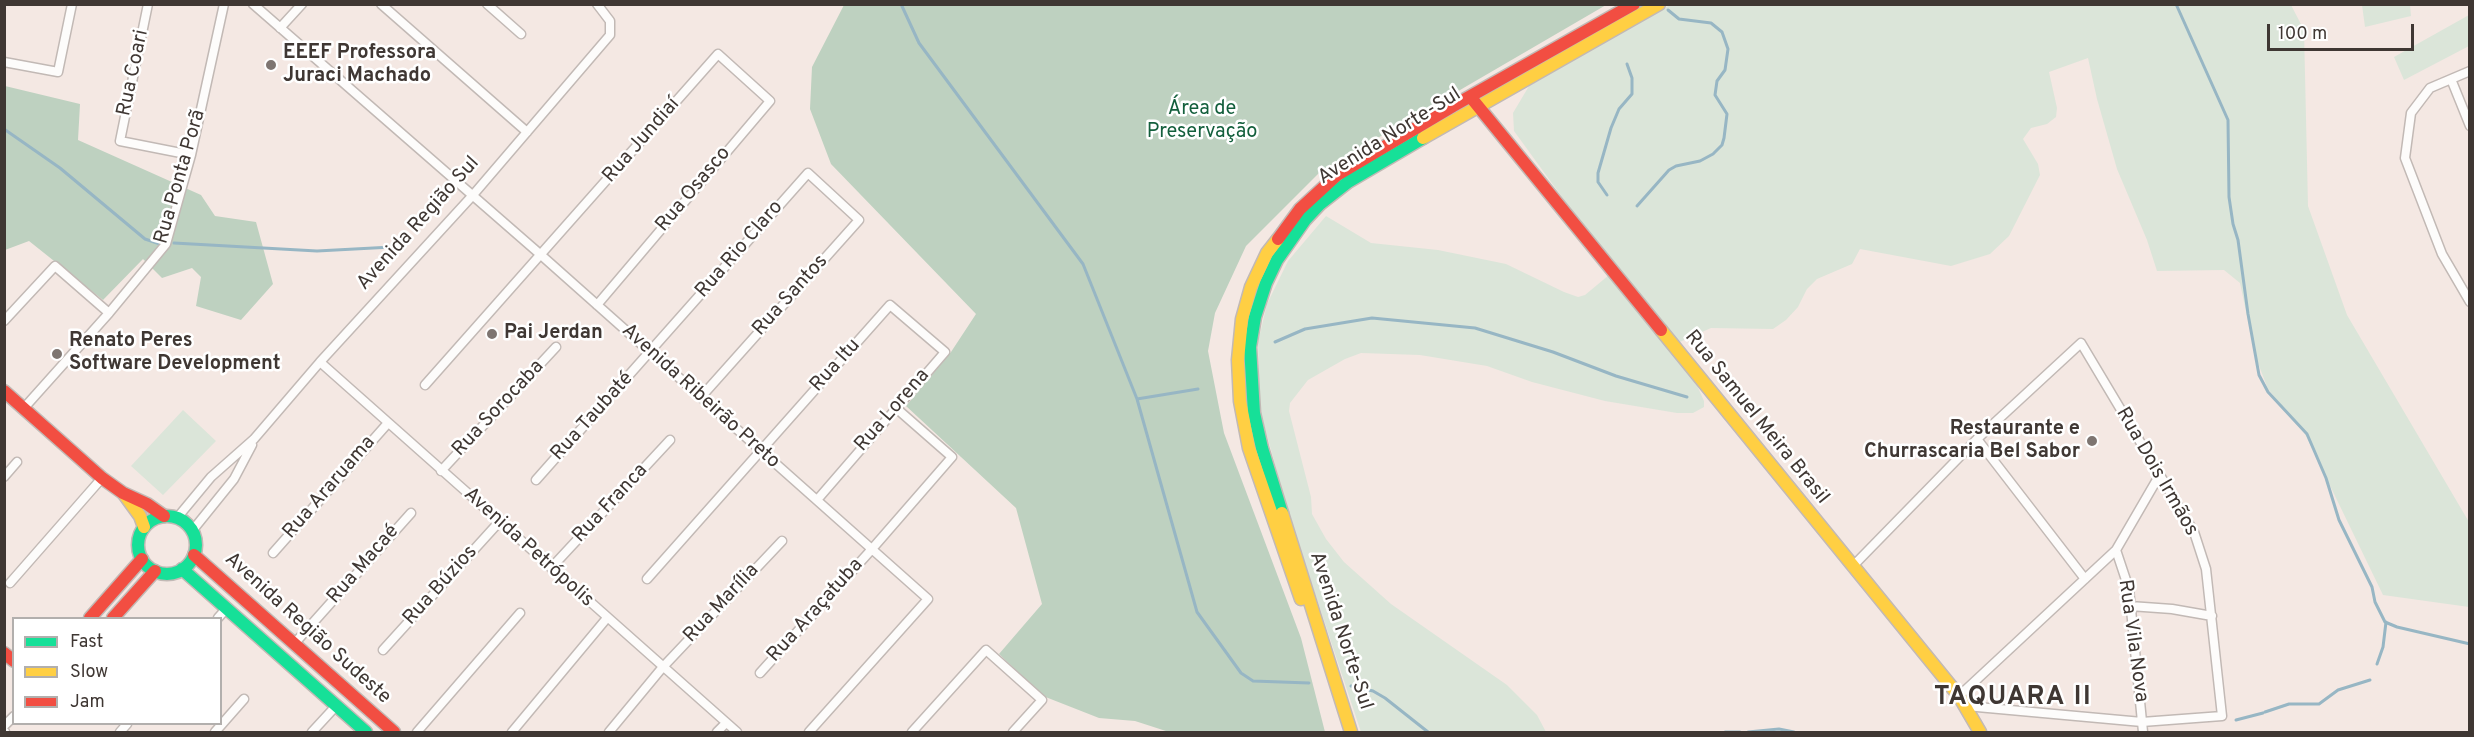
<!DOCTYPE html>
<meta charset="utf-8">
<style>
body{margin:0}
#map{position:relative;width:2474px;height:737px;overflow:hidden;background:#f4e8e3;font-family:Overpass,sans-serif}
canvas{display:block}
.frame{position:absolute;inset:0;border:6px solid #3f3733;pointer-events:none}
.legend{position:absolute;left:12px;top:617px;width:210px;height:108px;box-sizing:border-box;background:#fff;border:2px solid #b2afad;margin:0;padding:8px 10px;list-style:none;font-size:18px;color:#3f3733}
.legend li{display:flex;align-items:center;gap:12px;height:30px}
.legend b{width:30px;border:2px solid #b2afad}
.scale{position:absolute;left:2267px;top:24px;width:147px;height:27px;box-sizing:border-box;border:3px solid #3f3733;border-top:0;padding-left:8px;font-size:18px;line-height:21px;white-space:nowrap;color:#3f3733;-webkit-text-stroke:4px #fff;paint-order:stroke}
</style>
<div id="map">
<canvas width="2474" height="737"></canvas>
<div class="frame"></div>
<ul class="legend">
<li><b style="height:8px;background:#16e098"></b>Fast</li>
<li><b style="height:8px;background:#ffcf43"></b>Slow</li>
<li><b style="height:8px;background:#f24e42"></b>Jam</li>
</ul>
<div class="scale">100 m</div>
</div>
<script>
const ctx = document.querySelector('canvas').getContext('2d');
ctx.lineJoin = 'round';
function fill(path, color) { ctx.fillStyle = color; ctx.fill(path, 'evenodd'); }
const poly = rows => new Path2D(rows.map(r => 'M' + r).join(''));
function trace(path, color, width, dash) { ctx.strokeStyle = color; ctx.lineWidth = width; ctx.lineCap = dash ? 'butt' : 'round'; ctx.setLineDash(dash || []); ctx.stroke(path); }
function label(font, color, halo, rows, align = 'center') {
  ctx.font = font + ' Overpass,sans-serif'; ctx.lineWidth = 5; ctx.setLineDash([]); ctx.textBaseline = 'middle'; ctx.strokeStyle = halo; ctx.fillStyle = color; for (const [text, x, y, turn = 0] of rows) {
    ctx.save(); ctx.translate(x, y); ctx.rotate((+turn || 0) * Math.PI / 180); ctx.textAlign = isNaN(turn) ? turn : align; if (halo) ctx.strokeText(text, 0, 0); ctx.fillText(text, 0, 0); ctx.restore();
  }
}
fill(poly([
 [1670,5,2291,5,2304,30,2308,206,2347,315,2469,522,2469,607,2383,595,2305,434,2268,389,2256,358,2240,283,2224,270,2157,271,2147,240,2117,169,2097,99,2088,58,2049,72,2057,108,2056,117,2047,124,2031,128,2023,139,2038,164,2040,175,2009,236,1990,254,1951,266,1860,249,1852,264,1817,279,1807,289,1798,307,1786,320,1773,329,1711,328,1673,345,1684,369,1695,381,1704,401,1704,407,1693,413,1677,413,1605,401,1532,382,1487,366,1420,355,1361,353,1345,359,1308,380,1290,403,1289,411,1311,497,1312,514,1326,539,1344,562,1391,604,1507,685,1537,715,1546,732,1361,732,1288,512,1260,410,1258,342,1267,304,1288,261,1326,216,1371,243,1438,250,1506,264,1564,292,1578,297,1585,295,1615,270,1514,131,1513,113,1529,86],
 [2362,5,2410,5,2411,16,2365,27],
 [2469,15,2469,46,2404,80,2394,57],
 [183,410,216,441,163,495,131,466]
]), '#dbe5d9');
fill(poly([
 [844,5,1606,5,1321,171,1246,246,1215,313,1208,351,1224,433,1301,638,1325,732,1169,732,1135,721,1099,718,1043,696,999,654,1042,604,1016,508,906,406,951,352,976,314,831,164,810,109,812,67],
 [5,86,80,104,78,140,201,195,215,216,256,222,273,284,241,320,196,306,201,277,192,268,162,278,143,259,103,300,29,241,5,250]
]), '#bed1c0');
trace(poly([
 [901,4,919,43,1083,264,1137,399,1197,612,1241,673,1253,681,1309,683],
 [2176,4,2228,120,2229,197,2233,224,2238,240,2248,314,2259,375,2268,392,2307,434,2326,478,2339,520,2372,587,2375,602,2385,622,2397,627,2470,644],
 [4,129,60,168,145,239,160,244],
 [1607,195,1598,182,1598,173,1611,128,1619,109,1632,94,1632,78,1627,64],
 [1637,206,1669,170,1676,166,1700,161,1713,154,1722,145,1724,138,1727,114,1715,95,1717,81,1725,70,1728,49,1722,32,1711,23,1679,19,1668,10],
 [174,243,317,251,392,247],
 [1275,342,1305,329,1372,318,1475,328,1553,352,1616,376,1687,397],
 [1137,399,1198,389],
 [2377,664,2383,647,2386,622],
 [1351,686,1373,691,1385,698,1428,732],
 [2265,712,2289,704,2319,704,2338,690,2370,680],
 [2236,720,2263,713],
 [1725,732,1740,732],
 [1748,732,1779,729,1794,732]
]), '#97b6c4', 3);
const street = poly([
 [148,4,120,141,191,155],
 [253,4,541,255,928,599,809,732],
 [381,4,527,132],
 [487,4,521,34],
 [280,28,302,4],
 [4,62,58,72,72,4],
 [2470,71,2430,88,2411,113,2405,158,2442,254,2470,302],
 [2451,79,2470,126],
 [4,321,55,266,109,313],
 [320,362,737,732],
 [425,385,718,54,770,101,597,305],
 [24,408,109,313,166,244,191,155,224,4],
 [1977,439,2085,579],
 [441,471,556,347],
 [4,477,17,462],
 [536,480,808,173,859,220,701,397],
 [177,518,211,477,254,439,320,362,473,195,610,35,610,21,597,4],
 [192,531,234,479,252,445],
 [2116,550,2129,589,2143,732],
 [273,553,388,423],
 [1852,567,1977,439,2081,343,2194,532,2206,569,2222,716,2142,722,1966,706],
 [551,568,670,440],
 [647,579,890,305,945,352,817,500],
 [10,583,102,478],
 [2130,606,2172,609,2212,616],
 [218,618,226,609],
 [294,644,411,513],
 [383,650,500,521],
 [760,673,872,549,952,457,896,408],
 [1959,696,2116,550,2159,476],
 [4,726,14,716],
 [4,732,5,732],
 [120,732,127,724],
 [215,732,244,699],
 [312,732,336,706],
 [417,732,520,613],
 [512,732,607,618],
 [609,732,662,668,782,541],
 [717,732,726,723],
 [912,732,986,650,1042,700,1013,732]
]);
const fast = poly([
 [1282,513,1262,448,1254,413,1250,347,1255,317,1266,283,1277,260,1305,220,1320,204,1348,182,1423,138],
 '138 545a29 29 0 1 1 58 0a29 29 0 1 1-58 0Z',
 [182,569,366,732]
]);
const slow = poly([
 [1423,138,1659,4],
 [1278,239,1267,253,1251,287,1242,319,1238,360,1240,401,1249,448,1301,599],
 [1661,330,1959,696,1980,732],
 [124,494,140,516,144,527],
 [1282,513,1351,732]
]);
const jam = poly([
 [1473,100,1661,330],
 [1278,239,1300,209,1337,175,1453,106,1634,4],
 [4,391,102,478,123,493,147,504,164,516],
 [194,555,394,732],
 [90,618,142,559],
 [113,618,155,571],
 [4,653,14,661]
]);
trace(street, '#c2b9b5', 11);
trace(fast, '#c2b9b5', 15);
trace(slow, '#c2b9b5', 15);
trace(jam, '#c2b9b5', 15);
trace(street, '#fdfcfb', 8);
trace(fast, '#16e098', 12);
trace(slow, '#ffcf43', 12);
trace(jam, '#f24e42', 12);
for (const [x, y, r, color] of [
 [271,65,6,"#7e7571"],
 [492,334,6,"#7e7571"],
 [57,354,6,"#7e7571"],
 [2092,441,6,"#7e7571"]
]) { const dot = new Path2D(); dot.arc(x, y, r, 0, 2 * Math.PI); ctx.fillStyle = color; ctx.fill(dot); trace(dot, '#fff', 2); }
label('bold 20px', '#3f3733', '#fff', [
 ["EEEF Professora",283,54],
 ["Juraci Machado",283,77],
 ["Pai Jerdan",504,334],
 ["Renato Peres",69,342],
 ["Software Development",69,365],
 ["Restaurante e",2080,430,"right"],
 ["Churrascaria Bel Sabor",2080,453,"right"]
], 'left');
label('20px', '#3f3733', '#fff', [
 ["Rua Coari",134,73,-78],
 ["Avenida Norte-Sul",1390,137,-32],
 ["Rua Jundiaí",642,141,-49],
 ["Rua Ponta Porã",181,177,-74],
 ["Rua Osasco",694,190,-50],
 ["Avenida Região Sul",419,224,-48],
 ["Rua Rio Claro",740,250,-49],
 ["Rua Santos",791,296,-48],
 ["Rua Itu",836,366,-48],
 ["Avenida Ribeirão Preto",700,397,42],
 ["Rua Sorocaba",499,409,-47],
 ["Rua Lorena",893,411,-49],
 ["Rua Taubaté",593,417,-48],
 ["Rua Samuel Meira Brasil",1756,418,51],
 ["Rua Dois Irmãos",2156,472,60],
 ["Rua Araruama",330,488,-49],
 ["Rua Franca",611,504,-47],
 ["Avenida Petrópolis",528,548,42],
 ["Rua Macaé",364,565,-49],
 ["Rua Búzios",441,586,-48],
 ["Rua Marília",722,604,-47],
 ["Rua Araçatuba",816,611,-48],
 ["Avenida Região Sudeste",307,629,42],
 ["Avenida Norte-Sul",1340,631,72],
 ["Rua Vila Nova",2132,641,82]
]);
label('20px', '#135f3c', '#fff', [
 ["Área de",1202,110],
 ["Preservação",1202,133]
]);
ctx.letterSpacing = '1.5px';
label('bold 26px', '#3f3733', '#fff', [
 ["TAQUARA II",2013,699]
]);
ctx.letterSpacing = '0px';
</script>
